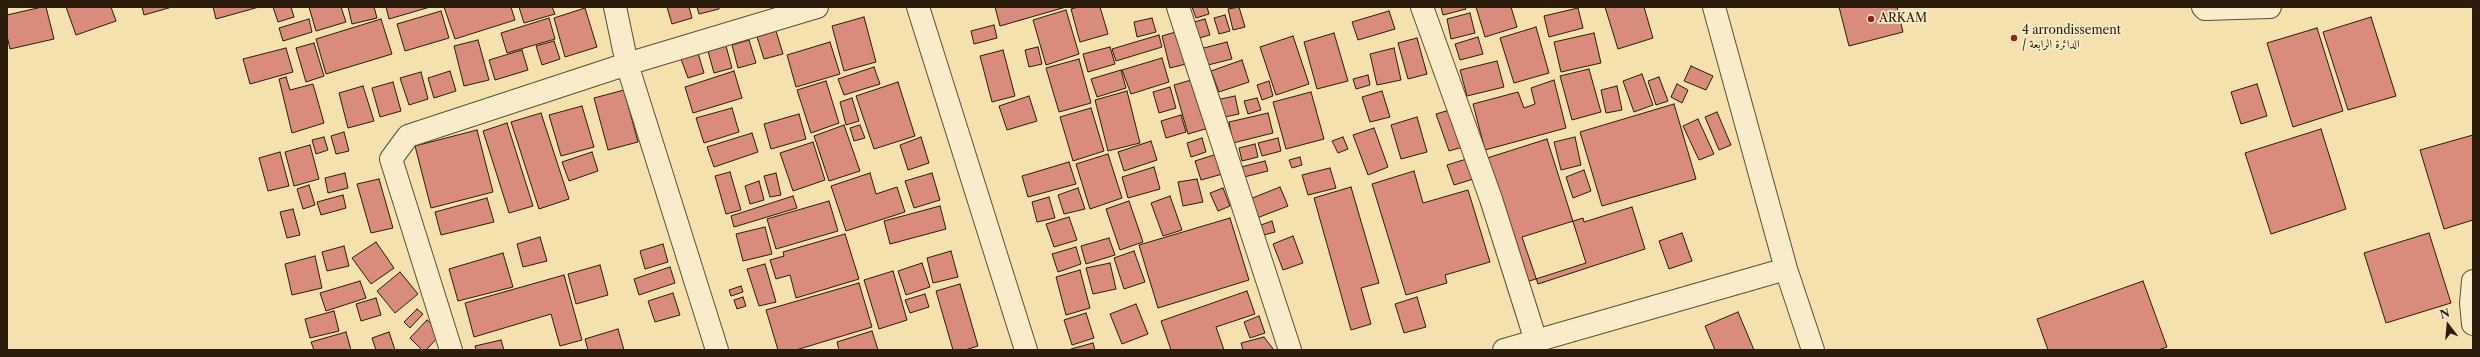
<!DOCTYPE html>
<meta charset="utf-8">
<style>
body{margin:0}
#map{position:relative;width:2480px;height:357px;overflow:hidden;background:#f5e1ae;font-family:"Libre Caslon Text",serif}
canvas{display:block}
.frame{position:absolute;inset:0;border:8px solid #2b1c0b;pointer-events:none}
.north{position:absolute;left:2428px;top:305px;width:40px;height:40px;-webkit-text-stroke:3px #f8ecca;paint-order:stroke;rotate:344deg;font-size:11px;font-weight:700;line-height:16px;text-align:center;color:#2b1c0b}
.north::after{content:'';display:block;margin:auto;width:14px;height:18px;background:#2b1c0b;clip-path:polygon(50% 0,100% 100%,50% 72%,0 100%)}
</style>
<div id="map">
<canvas width="2480" height="357"></canvas>
<div class="frame"></div>
<div class="north">N</div>
</div>
<script>
const ctx = document.querySelector('canvas').getContext('2d');
ctx.lineJoin = 'round';
function fill(path, color) { ctx.fillStyle = color; ctx.fill(path, 'evenodd'); }
const poly = rows => new Path2D(rows.map(r => 'M' + r).join(''));
function trace(path, color, width, dash) { ctx.strokeStyle = color; ctx.lineWidth = width; ctx.lineCap = dash ? 'butt' : 'round'; ctx.setLineDash(dash || []); ctx.stroke(path); }
function label(font, color, halo, rows, align = 'center') {
  ctx.font = font + ' "Libre Caslon Text",Amiri,serif'; ctx.lineWidth = 3.5; ctx.setLineDash([]); ctx.textBaseline = 'middle'; ctx.strokeStyle = halo; ctx.fillStyle = color; for (const [text, x, y, turn = 0] of rows) {
    ctx.save(); ctx.translate(x, y); ctx.rotate((+turn || 0) * Math.PI / 180); ctx.textAlign = isNaN(turn) ? turn : align; if (halo) ctx.strokeText(text, 0, 0); ctx.fillText(text, 0, 0); ctx.restore();
  }
}
const building = poly([
 [42,7,46,7,54,39,10,49,7,36,7,15,42,7],
 [66,7,111,7,116,21,76,35,66,7],
 [142,7,172,7,144,15,142,7],
 [213,7,259,7,216,19,213,7],
 [273,7,291,7,294,17,278,22,273,7],
 [309,7,341,7,346,22,316,31,309,7],
 [348,7,374,7,377,18,352,24,348,7],
 [386,7,430,7,389,19,386,7],
 [444,7,511,7,515,20,455,39,444,7],
 [519,7,552,7,555,14,524,23,519,7],
 [667,7,689,7,692,18,672,24,667,7],
 [697,7,719,7,719,9,699,14,697,7],
 [995,7,1066,7,1000,26,995,7],
 [1078,7,1100,7,1108,34,1080,42,1071,9,1078,7],
 [1192,7,1207,7,1209,14,1196,18,1192,7],
 [1239,7,1245,27,1233,30,1228,9,1239,7],
 [1441,7,1465,7,1466,9,1443,15,1441,7],
 [1476,7,1511,7,1517,27,1485,37,1476,7],
 [1605,7,1644,7,1653,38,1618,49,1605,7],
 [1839,7,1897,7,1903,32,1849,46,1839,7],
 [585,8,597,47,565,57,554,18,585,8],
 [1578,8,1583,28,1549,37,1544,16,1578,8],
 [1066,10,1079,54,1046,65,1033,20,1066,10],
 [441,11,449,38,405,51,397,24,441,11],
 [1389,11,1395,29,1358,40,1352,22,1389,11],
 [1470,13,1475,33,1451,39,1447,19,1470,13],
 [1225,15,1230,31,1219,34,1214,18,1225,15],
 [864,17,876,62,844,71,832,26,864,17],
 [2371,17,2396,96,2348,110,2323,32,2371,17],
 [549,18,555,39,507,53,501,33,549,18],
 [1152,18,1156,32,1137,37,1134,22,1152,18],
 [309,19,312,32,283,41,279,28,309,19],
 [381,19,392,54,326,74,316,39,381,19],
 [1205,19,1210,35,1199,38,1194,22,1205,19],
 [994,25,997,38,974,44,971,31,994,25],
 [1536,27,1549,73,1514,83,1500,38,1536,27],
 [2317,28,2343,111,2293,127,2267,43,2317,28],
 [776,31,783,54,764,59,757,37,776,31],
 [1179,31,1186,64,1170,68,1162,36,1179,31],
 [1334,33,1348,81,1317,89,1304,42,1334,33],
 [1594,33,1601,63,1561,72,1554,42,1594,33],
 [1159,35,1162,47,1116,61,1112,49,1159,35],
 [1293,36,1309,84,1276,95,1260,47,1293,36],
 [1478,37,1483,54,1460,60,1455,44,1478,37],
 [1417,38,1427,74,1408,79,1398,43,1417,38],
 [478,40,489,80,464,86,454,46,478,40],
 [749,40,756,63,738,68,732,45,749,40],
 [554,41,560,59,542,65,536,46,554,41],
 [830,42,840,74,796,87,787,55,830,42],
 [1227,42,1232,59,1200,67,1196,50,1227,42],
 [314,43,324,76,306,82,296,48,314,43],
 [726,46,732,68,714,73,708,51,726,46],
 [1038,47,1042,64,1029,67,1025,50,1038,47],
 [1110,47,1115,64,1088,72,1083,54,1110,47],
 [286,48,293,72,250,84,243,59,286,48],
 [1394,48,1401,80,1377,85,1370,54,1394,48],
 [522,50,528,70,495,80,489,60,522,50],
 [1003,50,1015,96,992,102,980,56,1003,50],
 [698,53,704,73,688,78,681,59,698,53],
 [1162,58,1169,82,1131,94,1122,70,1162,58],
 [1079,59,1091,103,1059,112,1046,68,1079,59],
 [1242,60,1249,82,1219,92,1211,71,1242,60],
 [1497,61,1504,87,1467,96,1460,70,1497,61],
 [1691,66,1713,76,1706,90,1684,81,1691,66],
 [874,67,880,84,844,95,838,79,874,67],
 [1589,69,1601,112,1572,120,1560,76,1589,69],
 [1121,70,1126,88,1097,97,1091,79,1121,70],
 [450,71,456,91,434,98,428,78,450,71],
 [734,71,742,98,693,113,685,87,734,71],
 [421,72,428,99,409,105,400,78,421,72],
 [1642,74,1653,105,1634,112,1623,81,1642,74],
 [1368,75,1370,85,1356,89,1353,79,1368,75],
 [286,77,290,90,313,84,324,123,292,133,279,79,286,77],
 [1659,77,1668,101,1656,105,1648,81,1659,77],
 [1198,78,1212,127,1188,134,1174,85,1198,78],
 [1554,80,1566,128,1485,150,1473,104,1518,92,1524,108,1535,104,1531,88,1554,80],
 [826,81,839,123,811,133,797,90,826,81],
 [1269,81,1273,96,1262,100,1257,85,1269,81],
 [393,82,401,111,380,117,372,88,393,82],
 [898,82,915,136,874,149,856,96,898,82],
 [1677,84,1688,90,1682,103,1671,97,1677,84],
 [2257,84,2267,116,2241,124,2231,92,2257,84],
 [363,86,374,121,348,128,339,93,363,86],
 [1617,86,1622,110,1606,113,1601,90,1617,86],
 [1170,87,1176,108,1159,113,1153,92,1170,87],
 [624,90,638,142,608,150,594,98,624,90],
 [1127,91,1140,143,1108,151,1095,100,1127,91],
 [1382,91,1390,117,1370,122,1362,97,1382,91],
 [1311,92,1324,139,1286,149,1273,102,1311,92],
 [1029,96,1037,121,1007,130,999,106,1029,96],
 [1235,96,1239,114,1220,118,1216,100,1235,96],
 [852,98,859,121,846,125,840,102,852,98],
 [1257,98,1261,110,1248,114,1244,101,1257,98],
 [1674,104,1696,179,1602,206,1580,132,1674,104],
 [582,106,594,147,561,156,549,115,582,106],
 [732,108,739,132,704,143,696,118,732,108],
 [1091,108,1104,151,1073,161,1060,117,1091,108],
 [1453,109,1466,146,1449,151,1436,114,1453,109],
 [1717,112,1731,145,1719,150,1705,117,1717,112],
 [541,113,569,199,539,209,511,122,541,113],
 [1268,113,1273,133,1233,143,1229,122,1268,113],
 [799,114,806,139,771,149,764,124,799,114],
 [1181,115,1186,132,1166,138,1161,121,1181,115],
 [1417,117,1427,152,1401,159,1391,125,1417,117],
 [1698,119,1714,154,1699,160,1683,126,1698,119],
 [507,123,533,206,509,213,483,131,507,123],
 [844,125,860,171,829,181,814,136,844,125],
 [860,125,865,138,854,141,850,128,860,125],
 [1374,128,1388,167,1368,175,1353,135,1374,128],
 [2321,129,2346,209,2271,234,2245,153,2321,129],
 [477,130,493,192,431,208,415,146,477,130],
 [344,132,349,151,336,154,331,136,344,132],
 [752,133,758,152,714,167,707,147,752,133],
 [2473,135,2473,220,2444,229,2420,150,2473,135],
 [324,137,328,150,316,154,312,140,324,137],
 [921,137,929,163,908,170,900,145,921,137],
 [1343,137,1348,149,1338,153,1332,141,1343,137],
 [1575,137,1581,165,1561,170,1554,142,1575,137],
 [1202,138,1206,152,1191,157,1187,143,1202,138],
 [1278,138,1281,151,1262,156,1258,143,1278,138],
 [1547,139,1586,263,1520,284,1481,160,1547,139],
 [1151,141,1157,160,1124,171,1118,152,1151,141],
 [813,142,825,180,793,191,780,153,813,142],
 [1255,144,1258,157,1242,161,1239,148,1255,144],
 [310,145,319,179,294,186,285,152,310,145],
 [280,152,289,186,268,191,259,158,280,152],
 [592,152,598,171,569,181,562,162,592,152],
 [1220,153,1226,173,1201,180,1195,161,1220,153],
 [1108,154,1122,198,1090,209,1076,164,1108,154],
 [1300,157,1302,165,1292,168,1289,160,1300,157],
 [1473,157,1480,177,1454,185,1447,165,1473,157],
 [1265,161,1268,171,1240,178,1237,168,1265,161],
 [1069,162,1076,184,1028,197,1022,176,1069,162],
 [1154,167,1160,189,1128,198,1122,177,1154,167],
 [1330,168,1336,188,1308,195,1302,175,1330,168],
 [1584,170,1591,191,1573,198,1566,177,1584,170],
 [1414,171,1423,203,1468,190,1490,262,1445,275,1447,283,1406,295,1372,184,1414,171],
 [730,172,741,210,726,214,715,176,730,172],
 [345,173,348,188,328,193,325,178,345,173],
 [776,173,781,195,770,197,764,176,776,173],
 [870,173,876,194,897,187,905,212,846,231,831,186,870,173],
 [932,173,940,200,914,208,905,181,932,173],
 [379,179,393,228,371,233,357,184,379,179],
 [1197,179,1203,202,1183,206,1178,182,1197,179],
 [759,181,764,200,750,204,745,186,759,181],
 [309,185,315,205,303,209,297,189,309,185],
 [1280,187,1288,206,1257,218,1250,199,1280,187],
 [1351,187,1379,283,1361,288,1371,324,1351,330,1314,198,1351,187],
 [1078,188,1085,209,1064,214,1058,195,1078,188],
 [1223,188,1230,206,1218,211,1210,193,1223,188],
 [343,195,346,208,321,215,317,202,343,195],
 [793,196,797,208,734,227,731,216,793,196],
 [1170,196,1182,230,1163,236,1151,203,1170,196],
 [1049,197,1055,218,1037,222,1032,202,1049,197],
 [487,198,494,222,441,235,435,212,487,198],
 [829,201,838,231,776,249,767,219,829,201],
 [1129,201,1143,242,1120,250,1106,209,1129,201],
 [940,206,946,229,890,244,884,221,940,206],
 [1632,207,1645,249,1538,284,1522,237,1583,218,1584,222,1632,207],
 [293,209,300,235,287,238,280,212,293,209],
 [1069,217,1077,240,1054,247,1046,224,1069,217],
 [1230,218,1249,280,1158,308,1139,245,1230,218],
 [1272,221,1275,232,1264,235,1261,225,1272,221],
 [765,227,772,254,743,261,736,234,765,227],
 [1682,233,1692,261,1669,269,1659,241,1682,233],
 [2429,233,2451,303,2386,323,2364,253,2429,233],
 [845,234,859,279,796,298,790,275,776,279,770,260,784,256,783,252,845,234],
 [1293,236,1303,263,1283,270,1273,244,1293,236],
 [540,237,547,261,523,267,517,244,540,237],
 [1109,238,1115,255,1086,264,1081,246,1109,238],
 [376,242,394,268,371,284,352,258,376,242],
 [663,244,668,262,645,269,640,251,663,244],
 [344,246,349,266,327,271,322,252,344,246],
 [1076,247,1081,264,1058,272,1052,254,1076,247],
 [951,251,958,277,933,283,927,258,951,251],
 [1134,251,1145,282,1124,289,1114,258,1134,251],
 [503,253,513,287,458,301,449,269,503,253],
 [315,256,322,288,292,295,285,264,315,256],
 [922,263,930,287,906,295,898,271,922,263],
 [1110,263,1116,289,1093,294,1086,268,1110,263],
 [765,264,776,302,759,306,747,269,765,264],
 [600,265,608,295,576,304,568,274,600,265],
 [670,267,675,283,639,295,634,279,670,267],
 [1080,270,1090,308,1066,315,1056,277,1080,270],
 [893,271,907,320,879,329,864,280,893,271],
 [400,272,418,294,395,313,377,291,400,272],
 [564,275,582,340,560,346,551,314,474,337,465,303,564,275],
 [360,281,366,298,326,311,320,293,360,281],
 [2143,281,2167,347,2158,350,2048,350,2037,319,2143,281],
 [859,283,872,327,796,350,778,350,766,310,859,283],
 [960,284,978,346,965,350,953,350,936,291,960,284],
 [741,286,743,292,731,296,729,290,741,286],
 [1247,291,1255,314,1216,327,1224,350,1171,350,1161,321,1247,291],
 [673,293,680,315,655,322,648,301,673,293],
 [925,294,929,307,910,313,905,300,925,294],
 [743,297,746,306,737,309,734,300,743,297],
 [1417,297,1426,327,1404,333,1395,304,1417,297],
 [376,298,381,315,361,321,356,304,376,298],
 [1136,304,1148,334,1122,344,1110,314,1136,304],
 [417,309,423,314,410,328,404,322,417,309],
 [334,311,339,331,310,338,305,319,334,311],
 [1738,312,1754,350,1715,350,1705,326,1738,312],
 [1086,313,1094,338,1072,345,1064,320,1086,313],
 [1259,316,1265,333,1250,338,1244,322,1259,316],
 [427,320,442,333,426,350,422,350,410,338,427,320],
 [618,329,624,350,588,350,585,339,618,329],
 [872,331,878,350,839,350,837,342,872,331],
 [346,332,351,350,314,350,311,342,346,332],
 [389,332,395,350,376,350,372,338,389,332],
 [1264,337,1274,350,1243,350,1241,343,1264,337],
 [501,340,504,350,476,350,475,346,501,340],
 [1093,343,1095,350,1071,350,1071,349,1093,343]
]);
fill(building, '#d98c7b');
trace(building, '#2b1c0b', 1);
const minor = poly([
 [615,7,627,64,717,350],
 [918,7,1026,350],
 [1178,7,1290,350],
 [1422,7,1491,199,1536,341],
 [1714,7,1786,269,1813,350],
 [2203,7,2205,9,2270,7],
 [2473,281,2471,303,2473,324],
 [451,350,391,159,408,136,627,64,817,7],
 [1504,350,1786,269]
]);
trace(minor, '#5e4d34', 24);
trace(minor, '#f8ecca', 22);
for (const [x, y, r, color] of [
 [1871,19,4,"#8f2418"],
 [2014,38,4,"#8f2418"]
]) { const dot = new Path2D(); dot.arc(x, y, r, 0, 2 * Math.PI); ctx.fillStyle = color; ctx.fill(dot); trace(dot, '#f8ecca', 1.5); }
label('12px', '#2b1c0b', '#f8ecca', [
 ["ARKAM",1879,19],
 ["4 arrondissement",2022,31],
 ["/ الدائرة الرابعة",2022,45]
], 'left');
</script>
